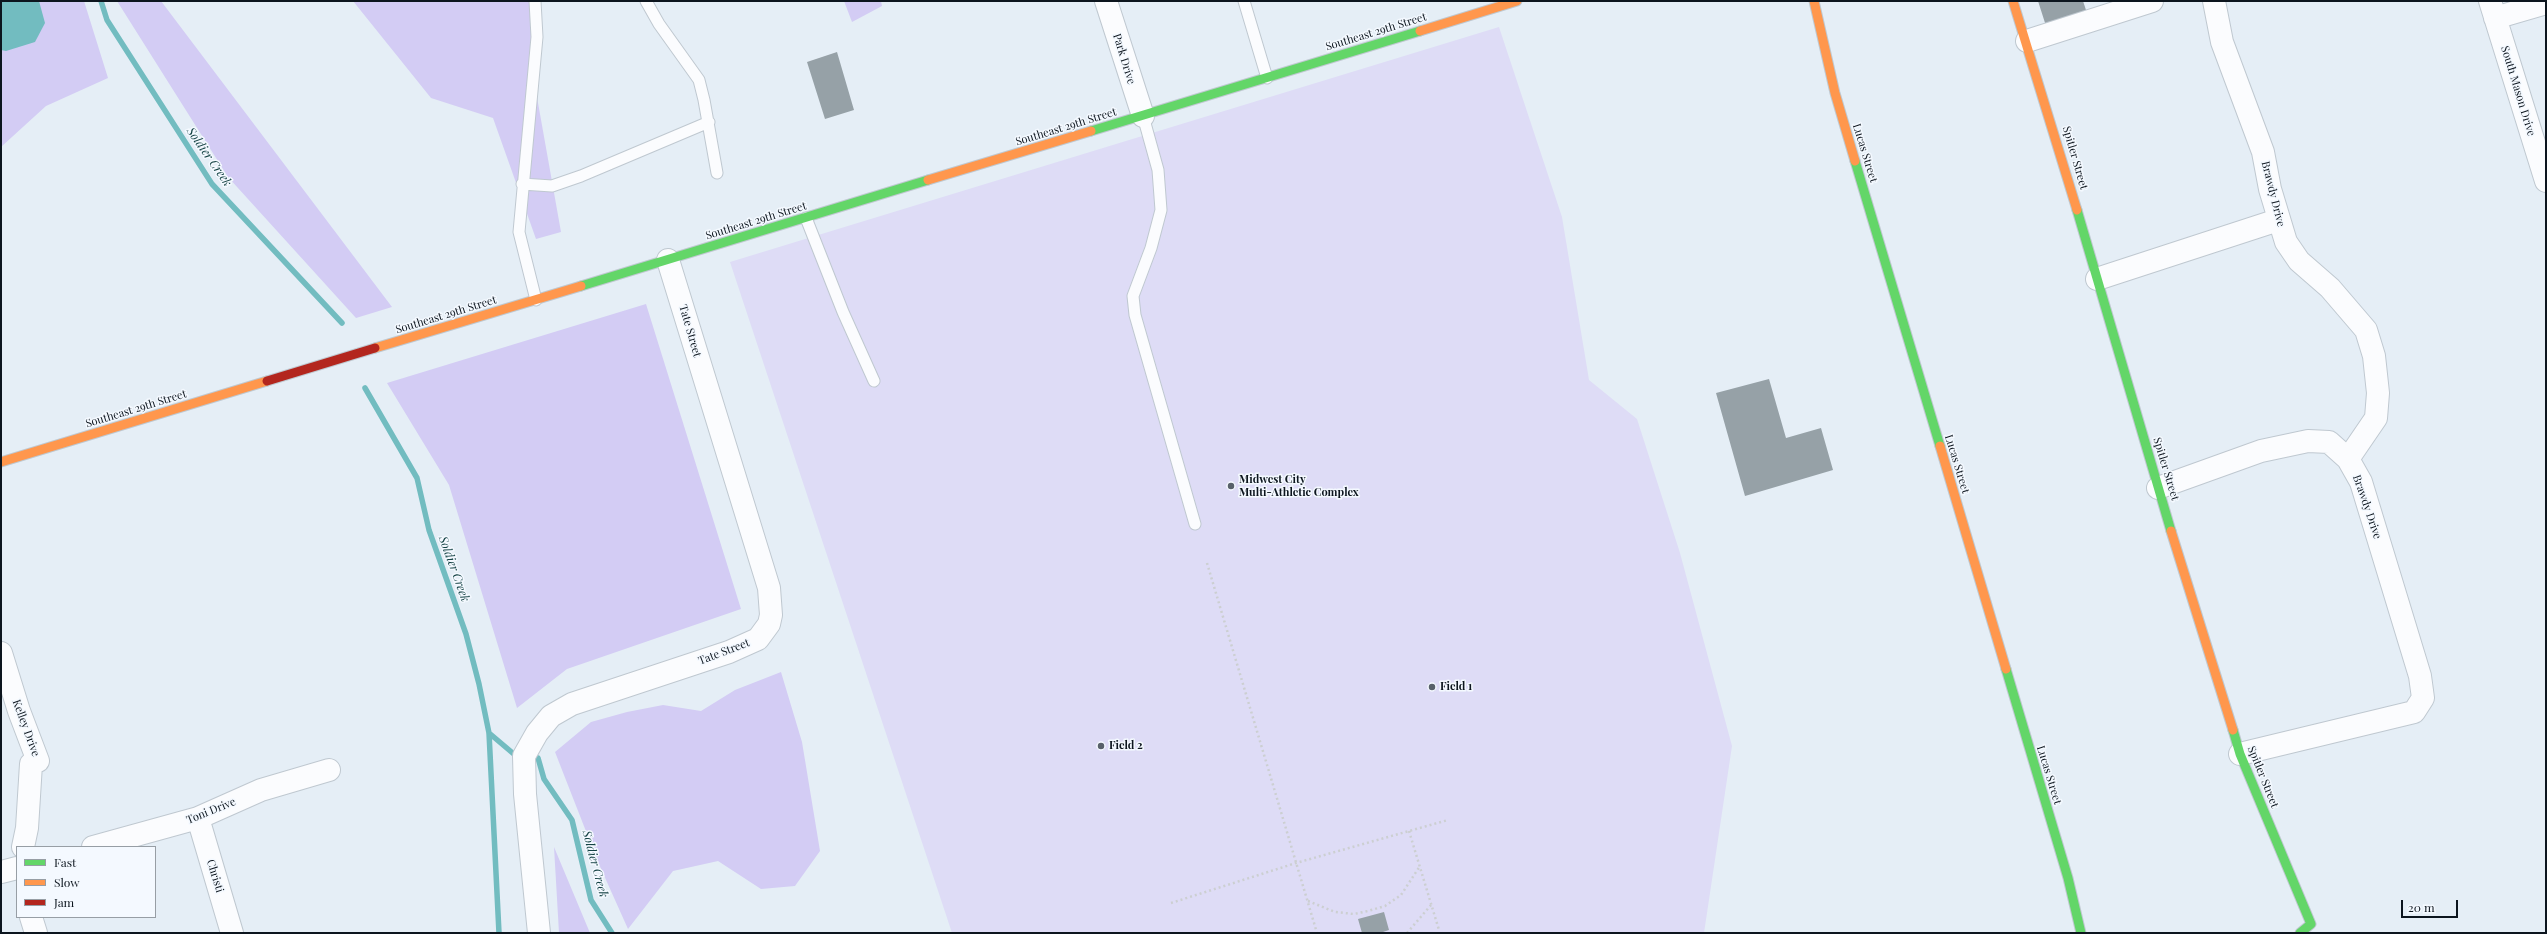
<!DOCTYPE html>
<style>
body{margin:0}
#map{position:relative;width:2547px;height:934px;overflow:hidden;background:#e5eef6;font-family:"Playfair Display",serif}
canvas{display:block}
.frame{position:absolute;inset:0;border:2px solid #0c151e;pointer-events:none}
.legend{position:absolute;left:16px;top:846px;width:140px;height:72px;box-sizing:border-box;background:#f4f9ff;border:1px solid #979ea5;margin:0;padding:5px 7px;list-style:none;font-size:12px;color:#0c151e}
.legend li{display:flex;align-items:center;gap:8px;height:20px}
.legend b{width:20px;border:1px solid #979ea5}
.scale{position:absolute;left:2401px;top:900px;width:57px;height:18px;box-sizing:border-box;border:2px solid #0c151e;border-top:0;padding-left:5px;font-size:12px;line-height:14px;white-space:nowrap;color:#0c151e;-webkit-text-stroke:3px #f4f9ff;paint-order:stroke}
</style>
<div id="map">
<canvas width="2547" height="934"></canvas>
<div class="frame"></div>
<ul class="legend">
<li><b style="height:5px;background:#63d668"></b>Fast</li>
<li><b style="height:5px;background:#ff974d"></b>Slow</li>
<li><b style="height:5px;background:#b3261e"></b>Jam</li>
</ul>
<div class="scale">20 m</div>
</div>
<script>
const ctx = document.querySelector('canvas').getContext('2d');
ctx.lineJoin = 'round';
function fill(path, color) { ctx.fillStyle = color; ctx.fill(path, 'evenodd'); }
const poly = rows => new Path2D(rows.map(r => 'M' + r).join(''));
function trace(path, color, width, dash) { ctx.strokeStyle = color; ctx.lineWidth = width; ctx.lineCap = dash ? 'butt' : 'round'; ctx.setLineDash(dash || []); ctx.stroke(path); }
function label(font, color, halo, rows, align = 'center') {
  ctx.font = font + ' "Playfair Display",serif'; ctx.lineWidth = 3; ctx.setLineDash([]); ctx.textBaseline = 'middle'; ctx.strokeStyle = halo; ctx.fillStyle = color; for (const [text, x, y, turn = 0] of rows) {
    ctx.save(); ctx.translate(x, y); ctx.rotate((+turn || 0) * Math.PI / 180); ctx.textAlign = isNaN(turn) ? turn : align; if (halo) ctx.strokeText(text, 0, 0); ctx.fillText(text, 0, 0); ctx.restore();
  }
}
fill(poly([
 [1499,27,1562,217,1589,380,1637,419,1680,553,1732,746,1704,933,952,933,730,262]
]), '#dedcf6');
fill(poly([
 [1,1,84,1,108,78,46,106,1,147],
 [117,1,161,1,392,307,356,318,228,177],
 [353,1,534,1,535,86,561,232,536,239,493,118,431,98],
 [844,1,881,1,882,6,852,22],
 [646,304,741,609,567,669,517,708,449,485,387,383],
 [781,672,802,742,820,851,795,886,761,889,718,861,673,871,628,929,598,862,555,752,591,722,627,712,663,705,701,711,735,690],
 [554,847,590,933,559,933]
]), '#d3ccf4');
fill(poly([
 [1,1,39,1,45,23,35,42,6,51,1,50]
]), '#72bcc0');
trace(poly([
 [101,1,107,20,212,184,342,323],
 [365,388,417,478,429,530,466,634,479,684,489,733,499,933],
 [489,733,515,755],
 [538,758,544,779,572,820,591,900,612,933]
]), '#72bcc0', 5.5);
fill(poly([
 [2038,1,2083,1,2087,13,2046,26],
 [837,52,854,110,825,119,807,62],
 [1769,379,1786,438,1821,428,1833,470,1745,496,1716,393],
 [1384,912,1389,930,1380,933,1362,933,1358,919]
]), '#96a1a7');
const lane = poly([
 [535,1,537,37,519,232,536,300],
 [646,1,659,24,699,80,704,100,717,173],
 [1244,1,1267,78],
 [1143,116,1158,170,1161,210,1151,248,1133,296,1135,315,1195,524],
 [522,184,552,186,581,176,709,122],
 [806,218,843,312,874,381]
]);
const street = poly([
 [1106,1,1143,116],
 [2214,1,2222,42,2263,152,2270,189,2286,242,2299,261,2330,288,2366,330,2374,356,2378,393,2376,418,2348,459,2361,482,2420,676,2423,698,2414,712,2240,754],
 [2490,1,2546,181],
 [2495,18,2546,3],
 [2027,41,2152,1],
 [2097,279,2278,220],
 [2158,488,2261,451,2308,441,2329,442,2348,459],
 [1,653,19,711,38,761,31,764,27,828,23,847],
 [198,818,232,933],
 [93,847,198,818,261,790,329,770],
 [1,872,17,868],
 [31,917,36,933],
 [539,933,525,794,524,756,537,733,551,716,572,704,729,652,758,639,769,624,771,615,769,588,668,260]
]);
const fast = poly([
 [1091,131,1420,31],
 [1855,161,1940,446],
 [2077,210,2171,531],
 [581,286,928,180],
 [2006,669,2068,878,2081,933],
 [2233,730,2240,754,2311,924,2300,933]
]);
const slow = poly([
 [1814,1,1835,93,1855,161],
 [2013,1,2077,210],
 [1420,31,1517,1],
 [928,180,1091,131],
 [375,348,581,286],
 [1940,446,2006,669],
 [1,462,267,381],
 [2171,531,2233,730]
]);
const jam = poly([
 [267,381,375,348]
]);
trace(lane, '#bfc8d0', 13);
trace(street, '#bfc8d0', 24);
trace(fast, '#bfc8d0', 11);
trace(slow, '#bfc8d0', 11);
trace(jam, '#bfc8d0', 11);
trace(poly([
 [1207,563,1317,933],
 [1409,831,1439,930],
 [1308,901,1335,912,1354,914,1368,911,1385,906,1401,895,1420,866],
 [1171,903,1296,863,1448,820],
 [1407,933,1431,905]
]), '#cccfd1', 2.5, [2, 3]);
trace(lane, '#fbfcfe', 11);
trace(street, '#fbfcfe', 22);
trace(fast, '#63d668', 9);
trace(slow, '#ff974d', 9);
trace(jam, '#b3261e', 9);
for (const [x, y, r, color] of [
 [1231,486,4,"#58616a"],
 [1432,687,4,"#58616a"],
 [1101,746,4,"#58616a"]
]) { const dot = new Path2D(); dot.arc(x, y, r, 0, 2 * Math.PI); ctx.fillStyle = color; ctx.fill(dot); trace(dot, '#f4f9ff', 1.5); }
label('11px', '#0c151e', '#f4f9ff', [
 ["Southeast 29th Street",1376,32,-17],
 ["Park Drive",1124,59,73],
 ["South Mason Drive",2518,91,73],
 ["Southeast 29th Street",1066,127,-17],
 ["Lucas Street",1865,153,73],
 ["Spitler Street",2075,158,74],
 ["Brawdy Drive",2273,194,76],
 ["Southeast 29th Street",756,221,-17],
 ["Southeast 29th Street",446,315,-17],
 ["Tate Street",690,331,74],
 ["Southeast 29th Street",136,409,-17],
 ["Lucas Street",1957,464,73],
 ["Spitler Street",2166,469,73],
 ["Brawdy Drive",2367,507,71],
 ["Tate Street",724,652,-21],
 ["Kelley Drive",26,728,70],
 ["Lucas Street",2049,775,73],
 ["Spitler Street",2263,777,68],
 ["Toni Drive",211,811,-22],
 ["Christi",215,876,73]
]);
label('bold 11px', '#0c151e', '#f4f9ff', [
 ["Midwest City",1239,480],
 ["Multi-Athletic Complex",1239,493],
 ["Field 1",1440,687],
 ["Field 2",1109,746]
], 'left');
label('italic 12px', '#144244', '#f4f9ff', [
 ["Soldier Creek",209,157,55],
 ["Soldier Creek",454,569,70],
 ["Soldier Creek",595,864,75]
]);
</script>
